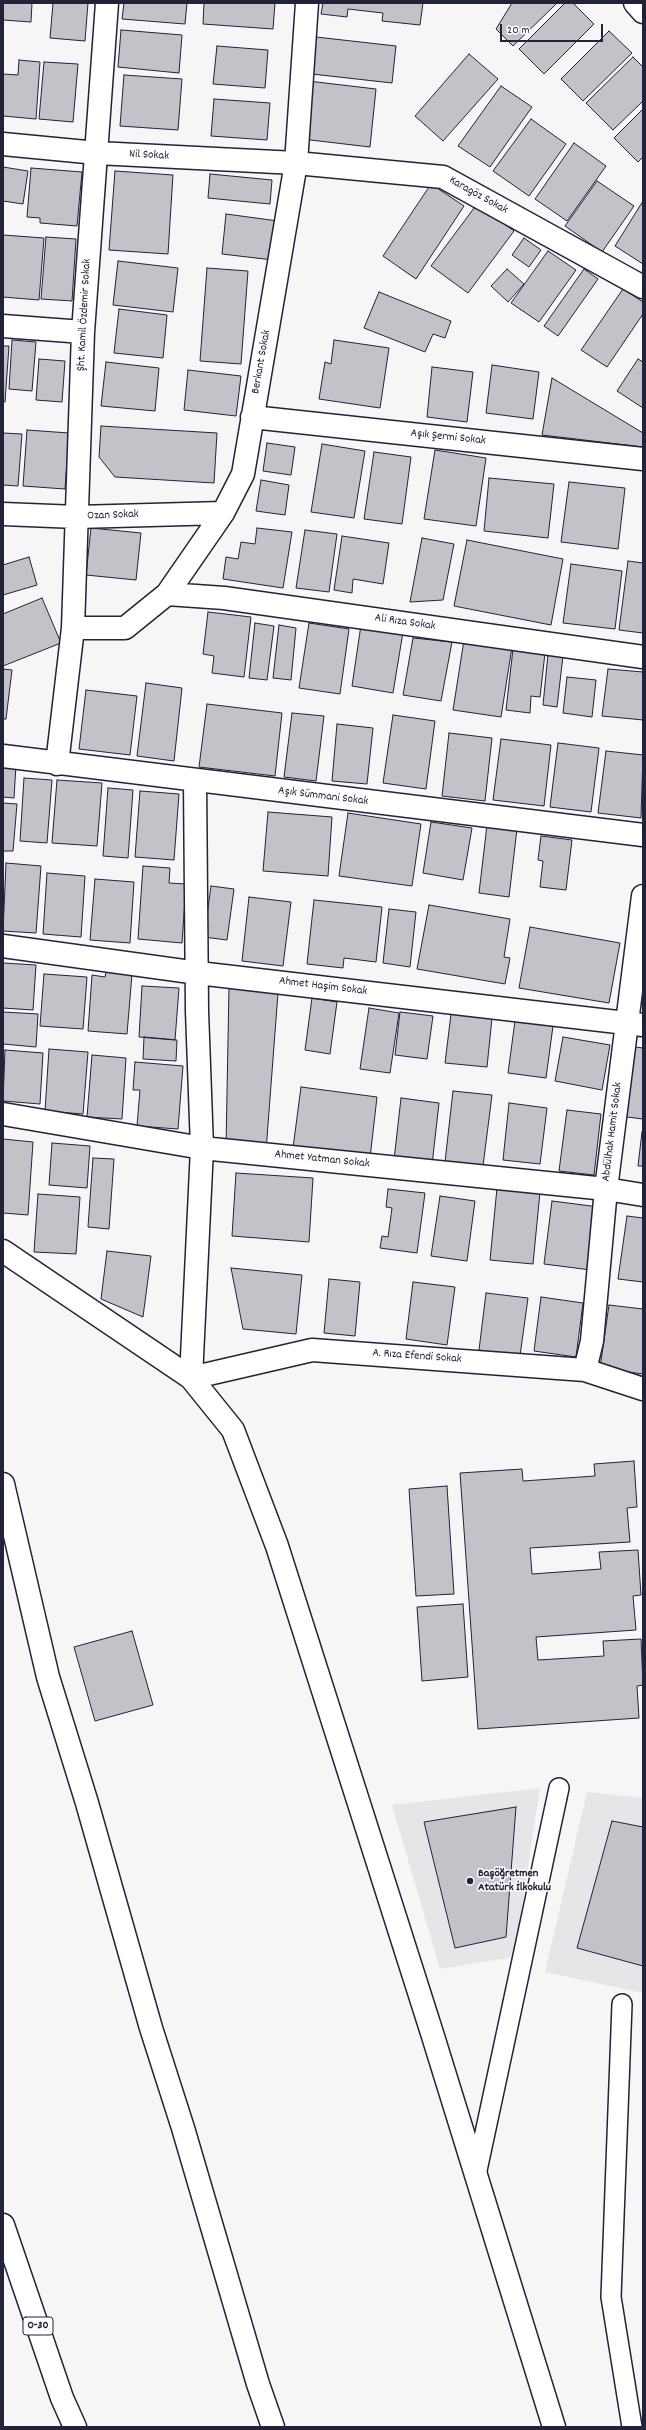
<!DOCTYPE html>
<meta charset="utf-8">
<style>
body{margin:0}
#map{position:relative;width:646px;height:2430px;overflow:hidden;background:#f6f6f7;font-family:Dekko,sans-serif}
canvas{display:block}
.frame{position:absolute;inset:0;border:4px solid #22223b;pointer-events:none}
.scale{position:absolute;left:500px;top:24px;width:103px;height:18px;box-sizing:border-box;border:2px solid #22223b;border-top:0;padding-left:5px;font-size:12px;line-height:14px;white-space:nowrap;color:#22223b;-webkit-text-stroke:3px #fff;paint-order:stroke}
</style>
<div id="map">
<canvas width="646" height="2430"></canvas>
<div class="frame"></div>
<div class="scale">20 m</div>
</div>
<script>
const ctx = document.querySelector('canvas').getContext('2d');
ctx.lineJoin = 'round';
function fill(path, color) { ctx.fillStyle = color; ctx.fill(path, 'evenodd'); }
const poly = rows => new Path2D(rows.map(r => 'M' + r).join(''));
function trace(path, color, width, dash) { ctx.strokeStyle = color; ctx.lineWidth = width; ctx.lineCap = dash ? 'butt' : 'round'; ctx.setLineDash(dash || []); ctx.stroke(path); }
function label(font, color, halo, rows, align = 'center') {
  ctx.font = font + ' Dekko,sans-serif'; ctx.lineWidth = 3; ctx.setLineDash([]); ctx.textBaseline = 'middle'; ctx.strokeStyle = halo; ctx.fillStyle = color; for (const [text, x, y, turn = 0] of rows) {
    ctx.save(); ctx.translate(x, y); ctx.rotate((+turn || 0) * Math.PI / 180); ctx.textAlign = isNaN(turn) ? turn : align; if (halo) ctx.strokeText(text, 0, 0); ctx.fillText(text, 0, 0); ctx.restore();
  }
}
fill(poly([
 [540,1788,514,1957,440,1969,392,1805],
 [587,1792,643,1798,643,1993,545,1972]
]), '#e6e6e9');
const building = poly([
 [3,3,32,3,31,22,3,20,3,3],
 [53,3,88,3,85,41,50,38,53,3],
 [124,3,187,3,185,24,122,19,124,3],
 [204,3,275,3,273,29,203,24,204,3],
 [323,3,423,3,420,25,382,21,383,13,348,9,347,17,321,14,323,3],
 [512,3,557,3,513,46,496,29,512,3],
 [565,3,573,3,594,24,544,74,519,49,565,3],
 [121,30,182,35,179,73,118,67,121,30],
 [609,31,632,53,583,101,561,79,609,31],
 [316,37,396,46,392,83,312,74,316,37],
 [217,46,268,50,265,88,213,84,217,46],
 [469,54,498,79,443,141,415,116,469,54],
 [633,57,643,67,643,101,613,130,586,103,633,57],
 [19,60,40,62,36,119,3,116,3,74,18,75,19,60],
 [44,62,78,64,73,122,39,119,44,62],
 [124,75,182,79,178,130,120,126,124,75],
 [308,81,376,89,370,147,302,139,308,81],
 [501,86,532,107,490,167,458,146,501,86],
 [214,99,270,103,267,140,211,136,214,99],
 [643,109,643,157,638,162,614,138,643,109],
 [531,119,566,144,529,196,493,171,531,119],
 [574,143,606,166,567,221,535,199,574,143],
 [3,167,28,171,23,204,3,201,3,167],
 [31,168,82,172,77,226,40,223,40,218,27,217,31,168],
 [115,171,173,175,168,254,109,250,115,171],
 [210,174,272,180,270,204,208,198,210,174],
 [597,181,634,206,602,252,565,226,597,181],
 [431,184,464,206,416,279,383,256,431,184],
 [643,201,643,264,615,246,643,201],
 [477,204,514,231,468,293,431,266,477,204],
 [226,214,278,221,273,260,222,254,226,214],
 [3,235,44,238,39,300,3,297,3,235],
 [46,237,76,239,72,301,41,299,46,237],
 [524,238,541,250,529,267,512,255,524,238],
 [548,251,576,270,539,322,511,303,548,251],
 [118,261,178,268,173,312,113,305,118,261],
 [207,268,248,271,241,364,200,361,207,268],
 [507,269,524,284,508,302,491,286,507,269],
 [584,269,598,279,558,336,544,326,584,269],
 [623,289,643,302,643,314,607,367,581,350,623,289],
 [379,292,451,321,445,338,433,334,425,352,364,328,379,292],
 [119,309,167,315,163,358,114,353,119,309],
 [12,340,36,342,32,391,9,389,12,340],
 [334,340,389,348,380,408,319,399,325,362,331,364,334,340],
 [3,346,9,346,5,402,3,402,3,346],
 [39,359,65,361,62,402,36,400,39,359],
 [638,359,643,362,643,408,617,391,638,359],
 [106,362,159,368,155,411,101,406,106,362],
 [492,365,539,372,533,419,486,413,492,365],
 [432,367,473,372,467,422,427,417,432,367],
 [188,370,241,376,236,416,184,410,188,370],
 [552,378,643,433,643,447,542,435,552,378],
 [101,426,217,433,214,483,115,477,99,457,101,426],
 [27,430,69,433,65,489,23,486,27,430],
 [3,433,22,434,18,486,3,485,3,433],
 [267,443,295,447,291,475,263,471,267,443],
 [322,444,365,451,354,518,311,512,322,444],
 [435,450,486,458,476,526,424,519,435,450],
 [374,452,411,457,402,524,364,519,374,452],
 [489,478,554,484,548,538,484,531,489,478],
 [261,480,289,485,285,515,256,511,261,480],
 [569,482,625,488,618,549,561,542,569,482],
 [91,528,141,533,136,580,86,575,91,528],
 [257,528,292,532,283,588,223,579,226,557,238,559,241,542,255,544,257,528],
 [305,530,337,534,329,592,296,588,305,530],
 [342,536,389,543,383,584,353,579,352,593,334,590,342,536],
 [422,538,454,544,443,600,410,602,422,538],
 [467,540,563,559,551,625,454,606,467,540],
 [29,557,37,585,3,595,3,565,29,557],
 [628,561,643,563,643,633,619,630,628,561],
 [571,564,622,571,615,629,563,623,571,564],
 [42,598,61,643,3,666,3,614,42,598],
 [208,612,251,617,244,677,212,673,214,656,203,654,208,612],
 [255,623,274,626,267,680,249,678,255,623],
 [309,623,349,629,340,694,299,688,309,623],
 [279,625,296,628,291,680,273,678,279,625],
 [361,625,403,632,393,693,352,686,361,625],
 [413,638,452,642,441,701,403,695,413,638],
 [464,640,512,647,501,717,453,710,464,640],
 [513,649,545,653,540,697,531,696,530,713,506,710,513,649],
 [548,654,563,656,557,707,543,705,548,654],
 [3,669,12,670,6,719,3,719,3,669],
 [608,669,643,672,643,720,602,716,608,669],
 [567,677,596,680,592,717,563,713,567,677],
 [146,683,182,688,174,761,137,756,146,683],
 [86,690,137,696,130,755,79,749,86,690],
 [207,704,282,713,275,776,199,767,207,704],
 [292,713,324,716,316,781,284,777,292,713],
 [393,715,435,721,426,789,383,783,393,715],
 [337,724,373,728,367,784,332,781,337,724],
 [449,733,492,738,485,801,442,796,449,733],
 [501,739,551,745,544,806,493,800,501,739],
 [558,743,599,748,591,812,550,807,558,743],
 [606,751,643,755,641,818,598,813,606,751],
 [3,764,16,765,14,798,3,797,3,764],
 [24,778,52,780,47,843,20,841,24,778],
 [57,780,102,783,97,846,52,843,57,780],
 [108,788,133,790,128,858,103,856,108,788],
 [140,791,179,794,174,860,135,857,140,791],
 [3,803,17,804,13,851,3,851,3,803],
 [268,812,332,817,328,876,263,871,268,812],
 [348,813,421,824,412,886,339,876,348,813],
 [431,822,472,828,463,880,423,873,431,822],
 [487,825,517,829,509,897,479,893,487,825],
 [541,836,572,840,566,890,540,887,543,861,538,860,541,836],
 [6,863,41,866,36,933,3,931,6,863],
 [143,866,170,868,169,883,186,884,182,943,138,939,143,866],
 [47,873,85,876,81,937,43,934,47,873],
 [95,879,134,882,130,943,90,940,95,879],
 [211,886,234,889,227,940,204,937,211,886],
 [249,897,291,902,283,966,242,961,249,897],
 [314,900,382,907,376,962,344,958,343,968,307,964,314,900],
 [429,905,510,919,504,957,510,958,505,984,417,969,429,905],
 [389,909,416,912,410,967,383,963,389,909],
 [530,927,620,943,609,1003,519,988,530,927],
 [3,963,36,965,33,1010,3,1008,3,963],
 [106,972,132,974,127,1034,88,1031,92,975,105,977,106,972],
 [44,974,87,977,83,1029,40,1026,44,974],
 [142,986,179,988,175,1040,139,1037,142,986],
 [229,987,278,993,266,1151,226,1147,229,987],
 [312,998,337,1002,330,1054,305,1050,312,998],
 [369,1008,399,1013,390,1073,360,1069,369,1008],
 [3,1012,38,1014,36,1047,3,1044,3,1012],
 [400,1012,433,1016,427,1059,395,1055,400,1012],
 [451,1014,492,1018,487,1067,445,1063,451,1014],
 [515,1021,553,1026,546,1078,508,1073,515,1021],
 [144,1037,177,1040,176,1061,143,1059,144,1037],
 [563,1037,610,1045,602,1090,555,1081,563,1037],
 [628,1046,643,1048,643,1119,619,1116,628,1046],
 [49,1049,88,1052,83,1114,45,1111,49,1049],
 [5,1050,43,1053,40,1104,3,1101,5,1050],
 [92,1055,126,1058,122,1119,87,1117,92,1055],
 [135,1062,183,1066,178,1129,137,1126,140,1090,133,1090,135,1062],
 [301,1087,377,1097,370,1158,293,1148,301,1087],
 [453,1091,492,1095,483,1166,445,1162,453,1091],
 [401,1098,439,1103,432,1165,394,1160,401,1098],
 [509,1103,547,1108,540,1164,503,1160,509,1103],
 [567,1110,601,1114,594,1175,559,1171,567,1110],
 [642,1132,643,1132,643,1166,638,1166,642,1132],
 [3,1139,33,1142,28,1215,3,1213,3,1139],
 [52,1143,90,1146,87,1188,49,1185,52,1143],
 [93,1158,114,1159,109,1229,88,1227,93,1158],
 [236,1173,313,1178,309,1242,232,1236,236,1173],
 [497,1188,540,1192,533,1264,490,1260,497,1188],
 [388,1189,425,1193,417,1253,380,1248,382,1236,388,1237,392,1208,386,1207,388,1189],
 [38,1194,80,1197,76,1254,34,1252,38,1194],
 [440,1196,475,1201,467,1261,431,1256,440,1196],
 [552,1201,599,1207,591,1270,544,1264,552,1201],
 [627,1216,643,1218,643,1282,618,1279,627,1216],
 [107,1251,151,1256,143,1317,101,1299,107,1251],
 [231,1268,302,1275,296,1334,243,1329,231,1268],
 [329,1279,360,1282,355,1336,324,1333,329,1279],
 [413,1282,455,1287,447,1345,406,1339,413,1282],
 [486,1293,528,1298,520,1356,479,1350,486,1293],
 [541,1297,583,1303,576,1357,534,1351,541,1297],
 [609,1305,643,1309,643,1374,600,1368,609,1305],
 [634,1461,637,1507,627,1508,630,1542,530,1548,532,1574,601,1569,599,1552,638,1550,641,1595,633,1596,636,1630,536,1637,538,1660,604,1656,603,1641,641,1639,643,1685,637,1686,639,1718,478,1729,460,1473,522,1469,523,1481,595,1476,594,1464,634,1461],
 [447,1486,454,1594,416,1596,409,1489,447,1486],
 [463,1604,468,1677,422,1681,417,1607,463,1604],
 [132,1631,153,1705,95,1721,74,1647,132,1631],
 [516,1807,506,1937,455,1948,424,1822,516,1807],
 [612,1821,643,1827,643,1966,577,1948,612,1821]
]);
fill(building, '#c2c2c9');
trace(building, '#22223b', 1);
const lane = poly([
 [622,2004,611,2297,632,2427],
 [476,2175,559,1788]
]);
const street = poly([
 [635,3,643,12],
 [3,144,97,153,296,163,443,177,643,287],
 [3,326,83,332],
 [252,417,643,459],
 [3,514,77,517,223,513],
 [167,594,224,598,643,657],
 [73,628,125,628,167,594,223,513,243,474,296,163,307,3],
 [3,756,643,835],
 [57,764,73,628,83,332,107,3],
 [3,946,198,973,643,1025],
 [3,1114,202,1148,606,1189,643,1195],
 [3,1251,191,1378,233,1430,277,1546,432,2033,554,2427],
 [585,1370,592,1341,606,1189,643,896],
 [191,1378,202,1148,197,1011,195,781],
 [191,1378,312,1350,585,1370,643,1389]
]);
const highway = poly([
 [3,1484,48,1677,87,1803,151,2028,183,2128,258,2384,273,2427],
 [3,2225,62,2398,75,2427]
]);
trace(lane, '#22223b', 22);
trace(street, '#22223b', 25);
trace(highway, '#22223b', 25);
trace(lane, '#fff', 19);
trace(street, '#fff', 22);
trace(highway, '#fff', 22);
for (const [x, y, r, color] of [
 [470,1881,4,"#22223b"]
]) { const dot = new Path2D(); dot.arc(x, y, r, 0, 2 * Math.PI); ctx.fillStyle = color; ctx.fill(dot); trace(dot, '#fff', 1.5); }
for (const [x, y, w] of [
 [38,2326,30]
]) { const box = new Path2D(); box.roundRect(x - w / 2, y - 9, w, 18, 3); ctx.fillStyle = '#fff'; ctx.fill(box); trace(box, '#22223b', 1); }
label('bold 11px', '#22223b', null, [
 ["O-30",38,2326]
]);
label('12px', '#22223b', '#fff', [
 ["Nil Sokak",149,156,3],
 ["Karagöz Sokak",478,196,29],
 ["Şht. Kamil Özdemir Sokak",85,315,-87],
 ["Berkant Sokak",262,362,-80],
 ["Aşık Şermi Sokak",448,438,6],
 ["Ozan Sokak",113,516,-2],
 ["Ali Rıza Sokak",405,623,8],
 ["Aşık Sümmani Sokak",323,797,7],
 ["Ahmet Haşim Sokak",323,987,7],
 ["Abdülhak Hamit Sokak",613,1132,-83],
 ["Ahmet Yatman Sokak",322,1160,6],
 ["A. Rıza Efendi Sokak",417,1357,4]
]);
label('bold 12px', '#22223b', '#fff', [
 ["Başöğretmen",478,1874],
 ["Atatürk İlkokulu",478,1888]
], 'left');
</script>
